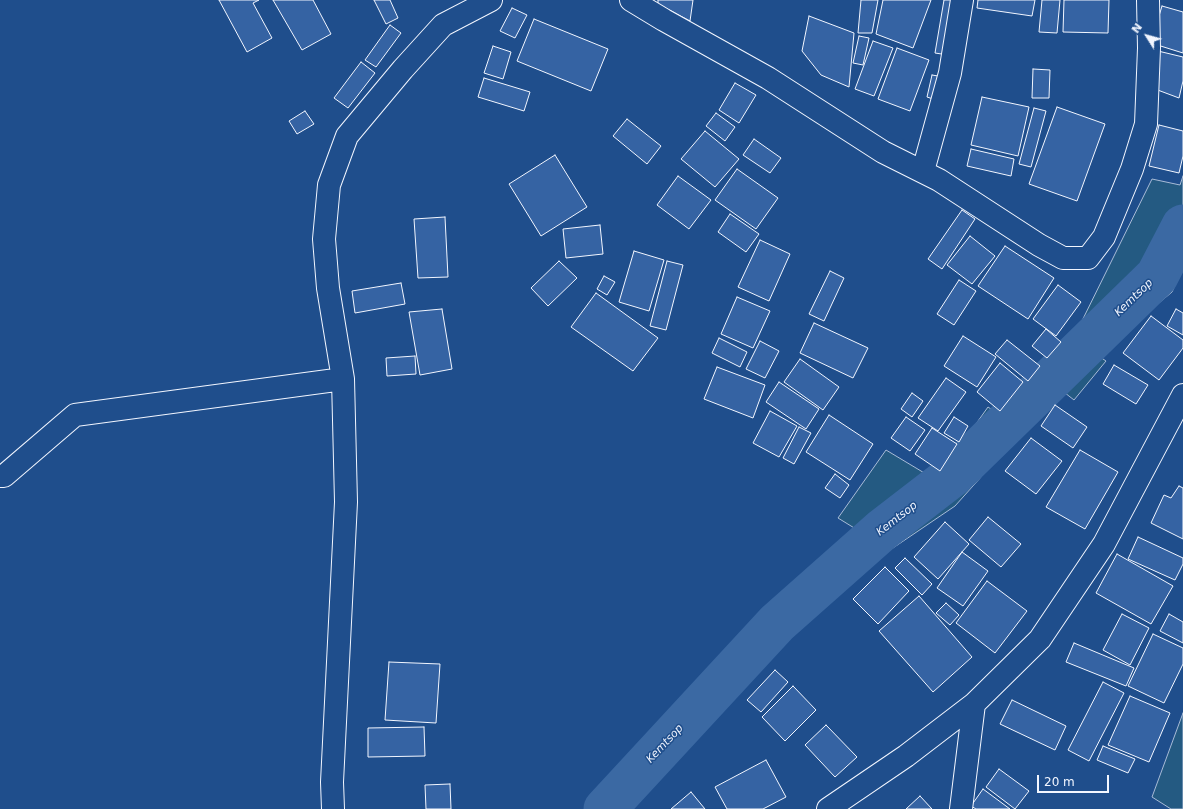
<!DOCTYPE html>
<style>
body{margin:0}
#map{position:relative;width:1183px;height:809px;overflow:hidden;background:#1f4e8c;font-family:"DejaVu Sans",sans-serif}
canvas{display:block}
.north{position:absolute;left:1127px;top:16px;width:40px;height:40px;-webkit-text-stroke:3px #1f4e8c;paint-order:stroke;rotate:307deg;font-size:11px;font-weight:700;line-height:16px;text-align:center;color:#f2f6ff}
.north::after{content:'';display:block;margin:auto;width:14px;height:18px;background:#f2f6ff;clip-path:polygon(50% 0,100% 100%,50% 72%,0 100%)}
.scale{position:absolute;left:1037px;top:775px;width:72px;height:18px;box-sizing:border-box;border:2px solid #f2f6ff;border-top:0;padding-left:5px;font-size:12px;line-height:14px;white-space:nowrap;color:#f2f6ff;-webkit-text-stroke:3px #1f4e8c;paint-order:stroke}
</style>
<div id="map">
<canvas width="1183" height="809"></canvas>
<div class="north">N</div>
<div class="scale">20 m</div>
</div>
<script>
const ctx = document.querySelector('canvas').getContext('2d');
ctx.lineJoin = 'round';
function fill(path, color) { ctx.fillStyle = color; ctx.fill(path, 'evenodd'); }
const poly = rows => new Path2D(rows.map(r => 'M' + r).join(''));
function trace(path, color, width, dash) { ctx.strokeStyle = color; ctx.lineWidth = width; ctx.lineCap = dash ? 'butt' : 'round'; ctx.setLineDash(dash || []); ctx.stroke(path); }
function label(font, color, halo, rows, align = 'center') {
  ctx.font = font + ' "DejaVu Sans",sans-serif'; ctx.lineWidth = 3; ctx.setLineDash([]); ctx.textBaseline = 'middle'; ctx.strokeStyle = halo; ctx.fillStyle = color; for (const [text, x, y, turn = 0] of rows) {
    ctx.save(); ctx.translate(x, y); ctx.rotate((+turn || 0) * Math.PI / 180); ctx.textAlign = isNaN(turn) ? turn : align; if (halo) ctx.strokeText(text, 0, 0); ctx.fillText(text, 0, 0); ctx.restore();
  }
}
const green = poly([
 [1183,176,1183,268,1172,292,1097,355,1106,361,1074,400,1060,389,955,506,890,550,838,518,886,450,936,480,988,407,1001,416,1074,337,1152,179,1180,185,1183,176],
 [1183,713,1183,809,1171,809,1152,797,1183,713]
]);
fill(green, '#245a82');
trace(green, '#a8bbd7', 1);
trace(poly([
 [605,809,777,623,882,530,952,476,1157,276,1183,226]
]), '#3b69a3', 43);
const building = poly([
 [219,0,259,0,253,3,272,38,247,52,219,0],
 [273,0,313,0,331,34,302,50,273,0],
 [374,0,390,0,398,18,386,24,374,0],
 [658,0,693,0,690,21,658,4,658,0],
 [861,0,878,0,872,33,858,33,861,0],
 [883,0,931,0,913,48,876,34,883,0],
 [944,0,957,0,948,55,935,53,944,0],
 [978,0,1035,0,1032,16,977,8,978,0],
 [1042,0,1060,0,1057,33,1039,32,1042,0],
 [1064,0,1109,0,1108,33,1063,32,1064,0],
 [1162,6,1183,12,1183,53,1151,43,1162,6],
 [512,8,527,15,515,38,500,31,512,8],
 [809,16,854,33,849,87,821,75,802,51,809,16],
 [534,19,608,49,591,91,517,61,534,19],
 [390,25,401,33,376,67,365,60,390,25],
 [859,36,869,38,863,65,853,63,859,36],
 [873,41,893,48,874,96,855,89,873,41],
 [493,46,511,52,503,79,484,73,493,46],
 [897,48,929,60,910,111,878,99,897,48],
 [1158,51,1183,57,1183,81,1179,98,1155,89,1158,51],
 [361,62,375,73,348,108,334,98,361,62],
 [1033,69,1050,70,1049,98,1032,98,1033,69],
 [932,75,938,76,933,99,927,97,932,75],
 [484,78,530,92,524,111,478,97,484,78],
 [735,83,756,95,739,123,719,110,735,83],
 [982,97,1029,107,1018,156,971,145,982,97],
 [1057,107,1105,124,1077,201,1029,184,1057,107],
 [1034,108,1046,111,1031,167,1019,164,1034,108],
 [305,111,314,124,297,134,289,121,305,111],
 [716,113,735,127,725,141,706,126,716,113],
 [627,119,661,146,647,164,613,136,627,119],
 [1159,125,1183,131,1183,156,1179,173,1149,166,1159,125],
 [705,131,739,159,715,187,681,159,705,131],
 [754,139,781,158,770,173,743,155,754,139],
 [971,149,1014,159,1011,176,967,166,971,149],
 [555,155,587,207,541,236,509,184,555,155],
 [737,169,778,198,756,229,715,200,737,169],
 [678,176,711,200,689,229,657,205,678,176],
 [962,210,975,219,942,269,928,259,962,210],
 [730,214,759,234,746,252,718,232,730,214],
 [445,217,448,277,418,278,414,219,445,217],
 [600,225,603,254,566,258,563,229,600,225],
 [970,236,995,256,972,284,947,265,970,236],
 [760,240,790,254,769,301,738,287,760,240],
 [1005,246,1054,278,1028,319,978,286,1005,246],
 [634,251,664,260,649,311,619,302,634,251],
 [559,261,577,278,548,306,531,288,559,261],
 [667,261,683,265,666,330,650,326,667,261],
 [830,271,844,278,824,321,809,314,830,271],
 [604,276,615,282,607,295,597,289,604,276],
 [959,280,976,291,954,325,937,314,959,280],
 [401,283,405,304,355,313,352,291,401,283],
 [1058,285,1081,302,1056,336,1033,319,1058,285],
 [596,293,658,338,633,371,571,327,596,293],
 [737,297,770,311,753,348,721,334,737,297],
 [442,309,452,369,420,375,409,312,442,309],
 [1176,309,1183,313,1183,335,1167,326,1176,309],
 [1151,316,1183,340,1183,348,1159,380,1123,353,1151,316],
 [814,323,868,348,853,378,800,353,814,323],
 [1046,329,1061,342,1047,358,1032,346,1046,329],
 [963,336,996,357,977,387,944,366,963,336],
 [719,338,747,352,740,367,712,353,719,338],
 [1007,340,1040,366,1028,381,995,354,1007,340],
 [760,341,779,351,765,378,746,369,760,341],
 [415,356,416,374,387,376,386,358,415,356],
 [800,359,839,387,823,410,784,382,800,359],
 [1000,363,1023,382,1000,411,977,392,1000,363],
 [1114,365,1148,385,1136,404,1103,384,1114,365],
 [717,367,765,385,753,418,704,399,717,367],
 [946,378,966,392,938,431,918,418,946,378],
 [779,382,819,409,806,429,766,402,779,382],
 [912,393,923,401,912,417,901,409,912,393],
 [1055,405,1087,427,1073,448,1041,426,1055,405],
 [770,411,797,426,779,457,753,443,770,411],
 [829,415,873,444,850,480,806,452,829,415],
 [906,417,925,430,910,451,891,438,906,417],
 [954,417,968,426,959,442,944,433,954,417],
 [799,427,811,433,794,464,783,458,799,427],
 [932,428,957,444,940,471,915,454,932,428],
 [1031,438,1062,461,1036,494,1005,471,1031,438],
 [1080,450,1118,472,1085,529,1046,507,1080,450],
 [835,474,849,485,840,498,825,488,835,474],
 [1179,486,1183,488,1183,539,1151,523,1164,495,1171,498,1179,486],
 [988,517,1021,544,1001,567,969,540,988,517],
 [945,522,969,544,938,579,914,557,945,522],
 [1138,537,1183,558,1183,564,1175,580,1128,559,1138,537],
 [962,552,988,571,963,606,937,588,962,552],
 [1117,554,1173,586,1151,624,1096,593,1117,554],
 [905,558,932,584,922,595,895,568,905,558],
 [885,567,909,591,878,624,853,599,885,567],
 [987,581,1027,611,995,653,956,623,987,581],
 [919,596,972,657,933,692,879,631,919,596],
 [946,603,959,615,950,625,936,613,946,603],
 [1122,614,1149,628,1130,665,1103,650,1122,614],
 [1169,614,1183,622,1183,643,1160,631,1169,614],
 [1153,634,1183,648,1183,664,1164,703,1128,686,1153,634],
 [1074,643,1134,668,1126,686,1066,662,1074,643],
 [389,662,440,664,436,723,385,720,389,662],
 [775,670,788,682,761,712,747,700,775,670],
 [1103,682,1124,693,1089,761,1068,750,1103,682],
 [793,686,816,710,785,741,762,717,793,686],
 [1130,696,1170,713,1149,762,1108,745,1130,696],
 [1012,700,1066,726,1055,750,1000,724,1012,700],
 [826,725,857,757,835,777,805,745,826,725],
 [424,727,425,756,368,757,368,728,424,727],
 [1103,746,1135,759,1128,773,1097,760,1103,746],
 [766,760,786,797,763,809,727,809,715,787,766,760],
 [999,769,1029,791,1015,809,986,787,999,769],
 [450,784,451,809,426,809,425,785,450,784],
 [983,789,1010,809,976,809,971,806,983,789],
 [691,792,705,809,671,809,691,792],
 [920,796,932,809,906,809,920,796]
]);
fill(building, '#3563a3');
trace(building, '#f2f6ff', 1);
const minor = poly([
 [631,0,664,20,768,78,883,152,939,180,1039,245,1063,258,1088,258,1104,237,1132,169,1146,124,1149,48,1148,0],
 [923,171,950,73,962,0],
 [0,476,4,476,75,415,343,379],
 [333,809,332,782,346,502,343,379,328,288,324,239,329,185,347,136,403,69,443,25,491,0],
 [828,809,906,756,974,704,1040,639,1104,544,1183,395],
 [961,809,974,704]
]);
trace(minor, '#f2f6ff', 24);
trace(minor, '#1f4e8c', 22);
label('italic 11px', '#f2f6ff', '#1f4e8c', [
 ["Kemtsop",1134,298,-44],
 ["Kemtsop",897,519,-38],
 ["Kemtsop",665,744,-47]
]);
</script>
